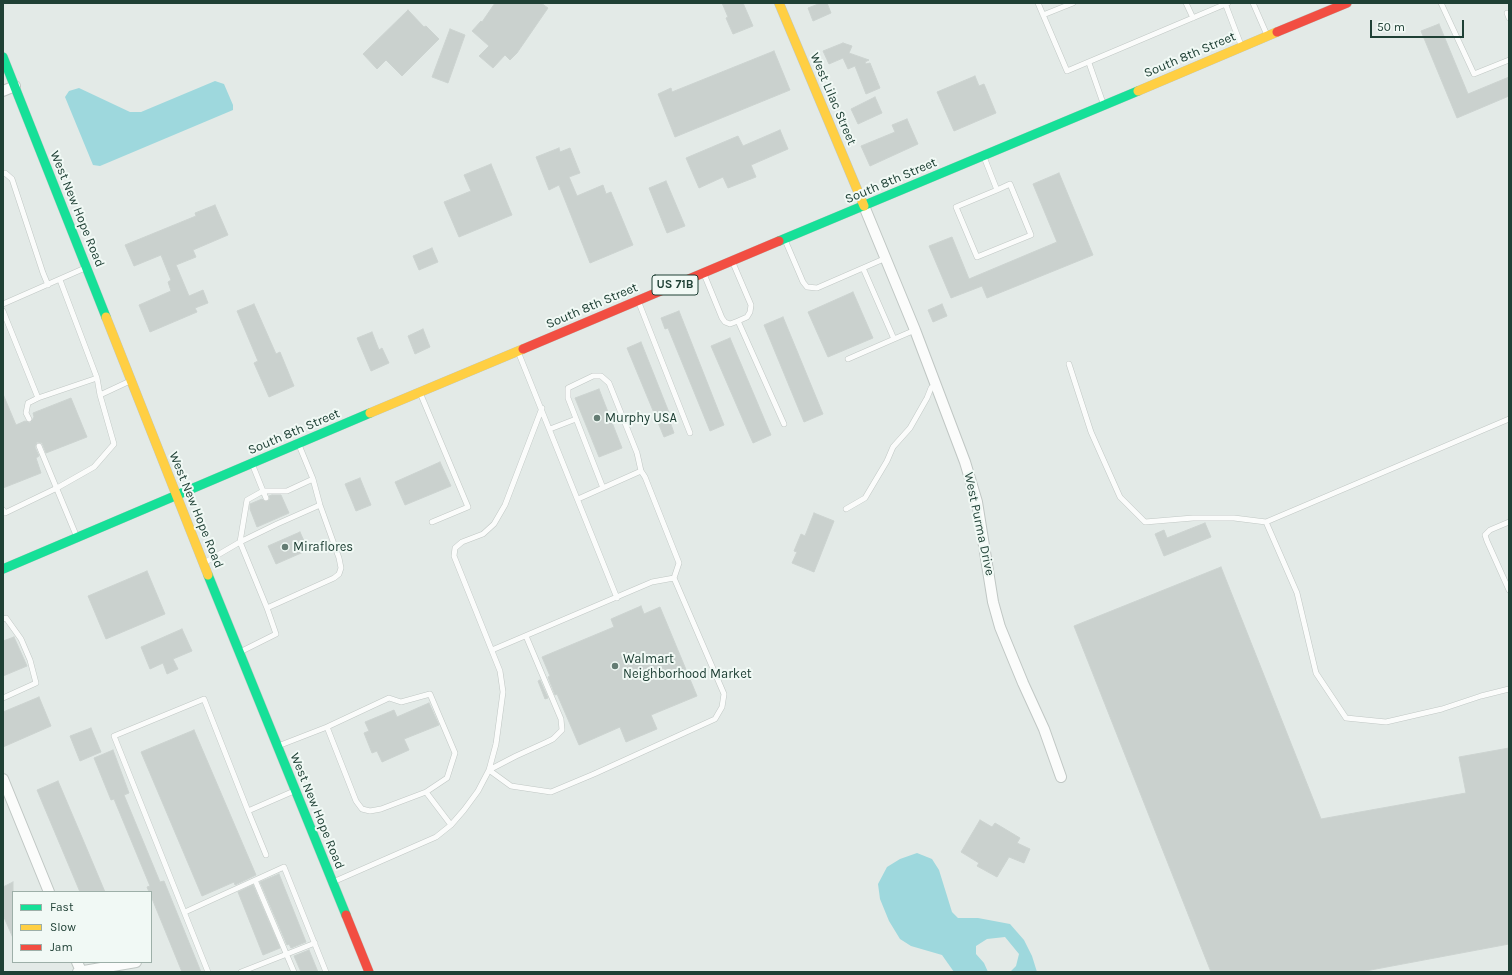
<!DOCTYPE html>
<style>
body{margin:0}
#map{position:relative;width:1512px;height:975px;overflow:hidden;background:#e3eae7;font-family:Karla,sans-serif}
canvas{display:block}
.frame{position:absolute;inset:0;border:4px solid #1f4035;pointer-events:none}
.legend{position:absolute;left:12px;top:891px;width:140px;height:72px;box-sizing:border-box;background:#f1f9f5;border:1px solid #9dafa8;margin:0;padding:5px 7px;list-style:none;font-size:12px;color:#1f4035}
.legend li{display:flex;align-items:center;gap:8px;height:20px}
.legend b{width:20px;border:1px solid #9dafa8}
.scale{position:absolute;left:1370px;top:20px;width:94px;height:18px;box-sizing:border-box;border:2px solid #1f4035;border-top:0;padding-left:5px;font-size:12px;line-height:14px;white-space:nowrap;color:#1f4035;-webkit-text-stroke:3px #f1f9f5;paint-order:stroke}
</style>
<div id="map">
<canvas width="1512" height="975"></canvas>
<div class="frame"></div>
<ul class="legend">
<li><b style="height:5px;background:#16e098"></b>Fast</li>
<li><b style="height:5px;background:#ffcf43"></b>Slow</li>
<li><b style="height:5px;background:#f24e42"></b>Jam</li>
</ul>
<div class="scale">50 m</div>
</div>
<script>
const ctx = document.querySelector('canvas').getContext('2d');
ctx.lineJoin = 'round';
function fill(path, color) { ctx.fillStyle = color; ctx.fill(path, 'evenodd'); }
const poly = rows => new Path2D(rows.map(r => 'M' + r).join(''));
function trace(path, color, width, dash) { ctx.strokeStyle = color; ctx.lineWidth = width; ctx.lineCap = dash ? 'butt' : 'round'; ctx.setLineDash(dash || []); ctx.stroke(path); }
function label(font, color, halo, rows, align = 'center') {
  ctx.font = font + ' Karla,sans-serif'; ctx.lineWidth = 4; ctx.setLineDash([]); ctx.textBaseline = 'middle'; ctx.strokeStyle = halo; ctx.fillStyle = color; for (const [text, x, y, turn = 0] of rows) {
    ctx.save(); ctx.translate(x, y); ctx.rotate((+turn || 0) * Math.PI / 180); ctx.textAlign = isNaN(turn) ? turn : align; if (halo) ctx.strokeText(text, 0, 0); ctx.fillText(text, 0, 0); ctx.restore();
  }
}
fill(poly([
 [215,81,224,84,233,105,233,110,100,166,93,165,65,97,69,91,79,88,130,112,141,112],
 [917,853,932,859,939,870,952,912,958,918,978,918,1010,924,1024,940,1032,956,1037,972,1010,972,1016,966,1019,954,1005,937,987,939,976,946,976,954,984,963,988,972,954,972,942,955,911,946,900,939,889,921,880,899,878,884,887,867,900,859]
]), '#9ed8dd');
const building = poly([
 [495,3,541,3,548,8,517,53,510,60,505,55,493,68,479,56,489,46,472,31,481,21,482,22,495,3],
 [722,3,743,3,753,26,733,34,726,18,728,17,722,3],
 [821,3,827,3,831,13,813,21,808,8,821,3],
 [408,10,424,27,426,26,439,39,402,76,386,60,377,69,363,54,408,10],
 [1439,24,1468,94,1509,77,1509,96,1457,118,1421,31,1439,24],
 [450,29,465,35,448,83,432,77,450,29],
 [843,43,852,46,849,53,869,60,865,62,866,64,870,63,880,88,866,94,855,66,848,69,843,58,829,64,823,51,843,43],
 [774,51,790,90,675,137,658,94,671,88,672,92,774,51],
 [975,76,979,86,984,84,996,113,954,131,937,92,975,76],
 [875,97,882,113,858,124,851,109,875,97],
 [907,119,918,144,870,166,861,146,895,132,892,125,907,119],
 [780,130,788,149,751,165,756,177,728,188,723,177,699,188,686,158,738,136,743,146,780,130],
 [559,148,560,152,570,148,580,173,569,177,577,196,603,185,606,194,611,192,633,245,590,263,559,185,549,190,536,157,559,148],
 [491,164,512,215,459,237,444,202,471,191,464,175,491,164],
 [1059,173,1093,255,987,298,982,286,951,298,929,246,952,237,969,279,1057,242,1033,184,1059,173],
 [666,181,685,226,667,233,649,188,666,181],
 [215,205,228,235,193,250,196,257,176,265,189,296,203,290,208,303,195,308,197,312,150,332,139,305,171,291,168,282,171,280,161,255,134,266,125,245,196,216,195,213,215,205],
 [432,248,438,262,419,270,413,256,432,248],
 [853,292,873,338,828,357,808,312,853,292],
 [254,304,276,354,280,352,294,386,269,397,254,363,258,361,237,311,254,304],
 [942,304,947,316,933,322,928,310,942,304],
 [679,311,724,425,710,431,668,328,665,329,661,318,679,311],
 [783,317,823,414,804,422,764,325,783,317],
 [423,329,430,347,415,354,408,336,423,329],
 [372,332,379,350,382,348,389,363,371,371,357,338,372,332],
 [730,338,771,435,753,443,711,346,730,338],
 [641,342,670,415,668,416,674,433,664,437,627,348,641,342],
 [599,389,622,448,599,457,575,398,599,389],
 [3,394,16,425,25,421,30,423,34,417,33,413,71,398,87,437,46,453,42,443,37,442,35,447,39,456,36,458,41,473,3,488,3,394],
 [440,462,451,486,405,505,395,482,440,462],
 [360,478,371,505,356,511,345,484,360,478],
 [272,495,281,495,289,513,257,527,250,509,250,504,262,499,264,501,268,501,270,499,269,496,272,495],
 [814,513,834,521,814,572,792,563,797,552,794,551,801,534,805,536,814,513],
 [1205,523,1211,537,1164,556,1155,534,1164,530,1167,538,1205,523],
 [300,532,308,550,276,564,268,546,300,532],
 [1221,567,1321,819,1466,793,1459,757,1509,748,1509,944,1360,972,1211,972,1074,626,1221,567],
 [147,571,165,614,106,639,88,596,147,571],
 [641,606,644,614,660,607,697,696,651,715,657,729,626,742,620,727,579,745,557,694,555,695,548,677,550,676,542,657,614,627,611,619,641,606],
 [182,629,192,651,173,659,178,669,167,674,163,663,150,669,141,647,182,629],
 [14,637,27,666,3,676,3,641,14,637],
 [540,680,548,698,545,699,538,681,540,680],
 [39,697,51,726,3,747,3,712,39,697],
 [429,703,439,725,404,739,409,750,382,762,377,751,372,753,364,733,369,731,365,722,394,710,397,717,429,703],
 [91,728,101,752,80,761,70,736,91,728],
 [194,730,256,875,235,885,234,882,202,896,141,752,194,730],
 [113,750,129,793,124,795,160,882,164,881,201,972,182,972,151,896,151,892,149,892,147,887,150,886,114,799,111,800,94,758,113,750],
 [58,781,81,835,105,892,80,892,64,854,37,790,58,781],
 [980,820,992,827,995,823,1020,838,1017,843,1030,849,1024,863,1009,857,997,877,977,866,979,863,961,852,980,820],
 [279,874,306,942,291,948,289,944,287,945,260,882,279,874],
 [13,882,13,938,3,915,3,887,13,882],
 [253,885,280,948,263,955,238,892,253,885],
 [309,950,318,972,301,972,294,956,309,950]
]);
fill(building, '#cad1ce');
trace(building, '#ccd3d0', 1);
const lane = poly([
 [1038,3,1067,71,1228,3],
 [1186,3,1193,18],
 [1225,3,1241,45],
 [1253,3,1267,35],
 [1441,3,1474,74,1509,60],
 [1507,13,1509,18],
 [1043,15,1073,3],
 [1089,63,1103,103],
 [984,157,997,190,956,207,977,257,1031,235,1010,184,997,190],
 [3,174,5,173,12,179,43,273,48,285],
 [785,240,803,282,807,287,817,288,886,258],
 [733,263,751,305,750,312,747,317,738,321,784,424],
 [863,268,894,339,915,330],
 [704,274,722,318,725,322,730,324,738,321],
 [60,280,97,378,100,395,130,381],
 [639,303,690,433],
 [3,304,85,268],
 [3,311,38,398],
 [519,354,617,598],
 [848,359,894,339],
 [1069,364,1091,432,1120,497,1145,522,1193,518,1234,518,1266,522,1297,593,1316,673,1346,718,1386,722,1442,709,1481,696,1509,689],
 [421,395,468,507,432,522],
 [29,419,26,413,28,403,38,398,97,378],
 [550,429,576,419],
 [39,446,76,535],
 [253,466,263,491,287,491,313,479,299,445],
 [603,488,568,398,568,388,593,376,601,376,609,383,637,453,641,471],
 [846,509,865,498,887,461,893,447,910,428,927,398,931,388,936,384],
 [3,510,5,513,57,488,94,467,114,444,100,395],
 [1266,522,1509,419],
 [1509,522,1490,530,1485,535,1487,541,1509,590],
 [240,542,277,524,320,505],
 [240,542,247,500,263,491,266,498],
 [204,563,240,542,267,608,276,634,240,652],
 [267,608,334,578,339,574,341,568,339,558,320,505,313,479],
 [3,619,6,618,21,639,30,660,36,683,3,698],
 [526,636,561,719,562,730,553,739,547,742,516,756,489,770,511,786,551,792,594,774,715,719,722,707,724,694,674,578,679,563,645,477,641,471,578,499],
 [492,650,652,582,674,578],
 [327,727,389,698,401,702,430,694,455,753,447,778,426,792],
 [278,746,327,727,356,801,362,809,370,811,381,809,426,792,451,825],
 [248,811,266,855],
 [255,880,294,972],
 [333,882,436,837,451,825,464,810,478,791,489,770,496,744,503,692,500,671,454,556,455,548,462,542,483,534,494,524,505,505,542,408],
 [185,912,284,867,326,972],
 [208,972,114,736,204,699,248,811,294,791],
 [241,972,315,943]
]);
const street = poly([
 [3,91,15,86],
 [864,206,915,330,965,462,977,502,993,602,1000,627,1023,683,1044,729,1061,777],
 [3,779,49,892],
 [77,962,81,971],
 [78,972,136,962]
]);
const fast = poly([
 [3,57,106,317],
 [779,241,1138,91],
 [3,569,370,413],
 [208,575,346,915]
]);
const slow = poly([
 [779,3,864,206],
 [1138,91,1277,32],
 [106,317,208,575],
 [370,413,523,349]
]);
const jam = poly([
 [1277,32,1347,3],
 [523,349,779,241],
 [346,915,369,972]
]);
trace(lane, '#c0c7c4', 6);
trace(street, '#c0c7c4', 12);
trace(fast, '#bec8c4', 10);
trace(slow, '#bec8c4', 10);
trace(jam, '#bec8c4', 10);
trace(lane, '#fbfcfb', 5);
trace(street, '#fbfcfb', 10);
trace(fast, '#16e098', 9);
trace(slow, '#ffcf43', 9);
trace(jam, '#f24e42', 9);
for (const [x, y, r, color] of [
 [597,418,4,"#647c73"],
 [285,547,4,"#647c73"],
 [615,666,4,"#647c73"]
]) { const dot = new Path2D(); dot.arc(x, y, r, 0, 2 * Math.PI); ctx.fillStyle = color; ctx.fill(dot); trace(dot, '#f1f9f5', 1.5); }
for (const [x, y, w] of [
 [675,285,46]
]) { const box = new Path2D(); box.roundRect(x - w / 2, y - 10, w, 20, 3); ctx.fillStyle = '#f1f9f5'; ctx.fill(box); trace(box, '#1f4035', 1); }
label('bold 12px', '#1f4035', null, [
 ["US 71B",675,285]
]);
label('13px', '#1f4035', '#f1f9f5', [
 ["South 8th Street",1190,55,-23],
 ["West Lilac Street",833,99,67],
 ["South 8th Street",891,181,-23],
 ["West New Hope Road",77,209,68],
 ["South 8th Street",592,306,-23],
 ["South 8th Street",294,432,-23],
 ["West New Hope Road",196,510,68],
 ["West Purma Drive",979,524,78],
 ["West New Hope Road",317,811,68]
]);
label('13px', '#1f4035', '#f1f9f5', [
 ["Murphy USA",605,418],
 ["Miraflores",293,547],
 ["Walmart",623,659],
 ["Neighborhood Market",623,674]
], 'left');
</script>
